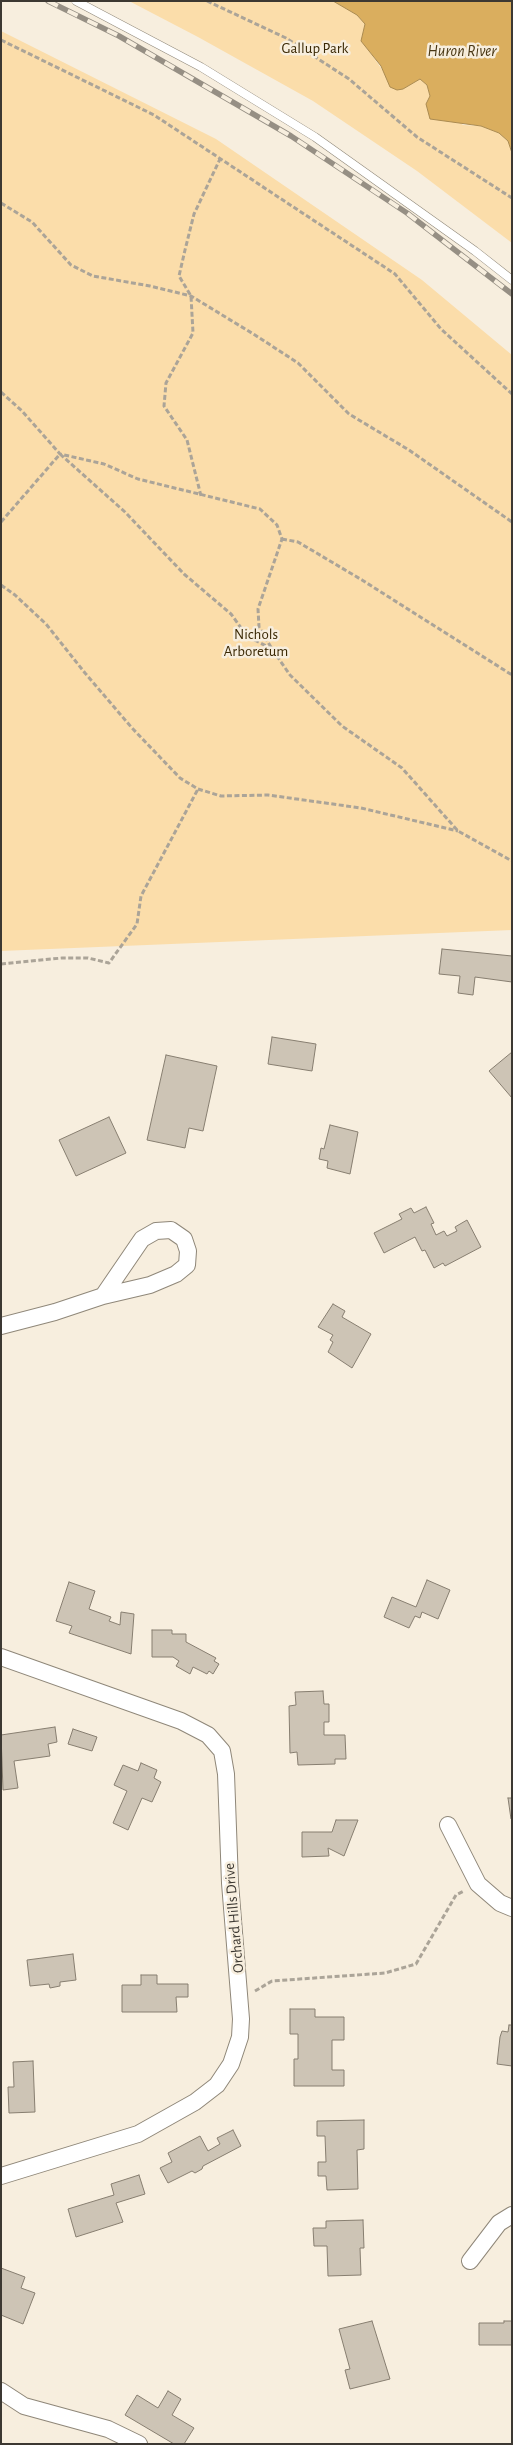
<!DOCTYPE html>
<style>
body{margin:0}
#map{position:relative;width:513px;height:2445px;overflow:hidden;background:#f7eede;font-family:"Alegreya Sans",sans-serif}
canvas{display:block}
.frame{position:absolute;inset:0;border:2px solid #3c3832;pointer-events:none}
</style>
<div id="map">
<canvas width="513" height="2445"></canvas>
<div class="frame"></div>
</div>
<script>
const ctx = document.querySelector('canvas').getContext('2d');
ctx.lineJoin = 'round';
function fill(path, color) { ctx.fillStyle = color; ctx.fill(path, 'evenodd'); }
const poly = rows => new Path2D(rows.map(r => 'M' + r).join(''));
function trace(path, color, width, dash) { ctx.strokeStyle = color; ctx.lineWidth = width; ctx.lineCap = dash ? 'butt' : 'round'; ctx.setLineDash(dash || []); ctx.stroke(path); }
function label(font, color, halo, rows, align = 'center') {
  ctx.font = font + ' "Alegreya Sans",sans-serif'; ctx.lineWidth = 5; ctx.setLineDash([]); ctx.textBaseline = 'middle'; ctx.strokeStyle = halo; ctx.fillStyle = color; for (const [text, x, y, turn = 0] of rows) {
    ctx.save(); ctx.translate(x, y); ctx.rotate((+turn || 0) * Math.PI / 180); ctx.textAlign = isNaN(turn) ? turn : align; if (halo) ctx.strokeText(text, 0, 0); ctx.fillText(text, 0, 0); ctx.restore();
  }
}
fill(poly([
 [129,1,333,1,357,15,365,24,362,41,386,75,403,89,420,79,427,85,430,96,463,125,481,126,499,133,508,141,512,153,512,243,417,171,313,101,198,37],
 [1,31,216,139,422,280,512,355,512,930,1,951]
]), '#fbddaa');
const water = poly([
 [333,1,512,1,512,153,508,141,499,133,481,126,430,119,426,104,430,96,427,85,420,79,403,89,397,90,390,87,381,66,361,41,365,24,357,15,333,1]
]);
fill(water, '#daae5e');
trace(water, '#ab8b51', 1);
const building = poly([
 [442,949,512,956,512,982,475,977,473,995,458,993,460,976,439,974,442,949],
 [272,1037,316,1044,312,1071,268,1064,272,1037],
 [512,1052,512,1098,489,1071,512,1052],
 [166,1055,217,1066,203,1131,189,1128,185,1148,147,1140,166,1055],
 [109,1117,126,1153,76,1176,59,1140,109,1117],
 [330,1125,358,1132,350,1174,327,1168,328,1161,319,1159,321,1148,324,1149,330,1125],
 [426,1207,434,1223,431,1224,436,1235,444,1231,447,1236,457,1231,455,1227,467,1220,481,1247,445,1266,443,1263,434,1268,425,1250,422,1251,415,1237,384,1253,374,1233,402,1219,399,1214,411,1208,414,1213,426,1207],
 [333,1304,345,1311,342,1317,371,1334,352,1368,328,1352,333,1342,330,1340,333,1335,318,1327,333,1304],
 [427,1580,450,1590,438,1619,422,1612,420,1618,415,1616,409,1628,384,1617,392,1597,416,1607,427,1580],
 [69,1582,95,1591,89,1609,111,1617,109,1621,120,1625,121,1612,134,1614,131,1654,69,1633,72,1626,56,1621,69,1582],
 [152,1630,172,1630,172,1634,186,1634,186,1642,216,1658,214,1661,219,1664,213,1674,209,1671,207,1674,193,1667,190,1674,176,1666,179,1661,173,1657,152,1657,152,1630],
 [323,1691,324,1704,329,1704,329,1722,324,1722,324,1735,345,1735,346,1759,335,1759,335,1764,298,1765,297,1752,290,1753,289,1706,296,1705,295,1692,323,1691],
 [55,1727,57,1742,48,1744,50,1756,14,1761,18,1788,3,1790,1,1735,55,1727],
 [73,1729,97,1737,92,1751,68,1744,73,1729],
 [141,1763,157,1770,154,1778,161,1782,152,1802,142,1798,128,1830,113,1823,127,1791,114,1785,123,1765,138,1771,141,1763],
 [508,1798,512,1798,512,1819,511,1819,508,1798],
 [336,1820,358,1820,344,1856,328,1848,329,1856,302,1857,302,1832,332,1832,336,1820],
 [73,1954,76,1980,60,1982,60,1986,50,1988,49,1984,30,1986,27,1960,73,1954],
 [141,1975,157,1975,157,1984,188,1984,188,1997,176,1997,177,2012,122,2012,122,1985,141,1985,141,1975],
 [290,2009,315,2009,315,2017,344,2017,344,2040,332,2040,332,2070,344,2070,344,2086,294,2086,294,2059,298,2059,298,2034,290,2034,290,2009],
 [509,2025,512,2025,512,2066,497,2064,500,2037,502,2031,508,2032,509,2025],
 [33,2061,35,2112,9,2113,8,2087,14,2087,13,2062,33,2061],
 [364,2120,364,2149,357,2150,358,2189,327,2190,326,2176,318,2176,318,2162,326,2162,325,2136,317,2136,317,2121,364,2120],
 [233,2130,241,2146,203,2166,202,2169,195,2173,192,2171,168,2183,160,2168,172,2162,168,2153,200,2136,208,2151,220,2144,217,2138,233,2130],
 [139,2175,145,2194,116,2203,123,2222,76,2237,68,2209,114,2195,111,2184,139,2175],
 [363,2220,364,2248,360,2248,361,2275,328,2276,327,2246,314,2246,313,2228,326,2228,326,2221,363,2220],
 [1,2268,25,2277,21,2288,35,2293,23,2324,1,2315,1,2268],
 [372,2321,390,2379,350,2389,345,2370,350,2369,339,2329,372,2321],
 [504,2321,512,2321,512,2345,479,2345,479,2323,504,2323,504,2321],
 [168,2391,181,2399,172,2415,194,2428,184,2444,174,2444,125,2415,137,2395,158,2408,168,2391]
]);
fill(building, '#cdc4b5');
trace(building, '#877e70', 1);
const service = poly([
 [76,1,201,67,315,137,475,251,512,280]
]);
const minor = poly([
 [1,1326,55,1312,103,1296,150,1285,176,1274,187,1265,188,1251,184,1239,171,1230,156,1231,142,1239,103,1296],
 [1,1657,181,1721,208,1735,222,1751,226,1774,230,1883,241,2019,240,2037,231,2064,217,2085,195,2102,138,2134,1,2176],
 [448,1825,478,1884,500,1903,512,1908],
 [470,2261,499,2223,512,2215],
 [1,2391,24,2406,108,2429,139,2444]
]);
trace(service, '#8f8779', 9);
trace(minor, '#8f8779', 18);
trace(poly([
 [207,1,286,38,349,79,417,137,512,198],
 [1,40,154,115,395,274,441,329,512,394],
 [1,203,32,222,71,265,93,276,150,286,191,296,255,335,298,363,349,414,409,450,512,522],
 [1,392,22,411,60,454,104,464,138,479,260,509,277,525,282,539,258,609,259,627,272,649,290,675,342,726,402,768,458,831,512,861],
 [201,496,187,440,164,406,166,383,193,333,191,296,179,276,185,250,194,214,220,159],
 [1,522,60,454,125,512,184,574,231,614,247,636,272,649],
 [282,539,298,542,362,580,512,675],
 [1,585,15,595,46,624,85,673,132,728,180,778,198,789,221,796,268,795,361,808,458,831],
 [1,964,62,958,88,958,109,963,137,924,141,896,198,789],
 [255,1991,272,1981,385,1973,416,1964,456,1895,464,1891]
]), '#aba498', 3, [5, 2.5]);
trace(service, '#fff', 8);
trace(minor, '#fff', 16);
const rail = poly([
 [48,1,119,36,291,136,407,213,512,294]
]);
trace(rail, '#968f84', 5.5);
trace(rail, '#f7eede', 4, [11]);
label('15px', '#3a2804', '#f7eede', [
 ["Gallup Park",315,48],
 ["Nichols",256,634],
 ["Arboretum",256,651]
]);
label('15px', '#3c3832', '#f7eede', [
 ["Orchard Hills Drive",234,1918,-95]
]);
label('italic 16px', '#493714', '#f7eede', [
 ["Huron River",462,51]
]);
</script>
